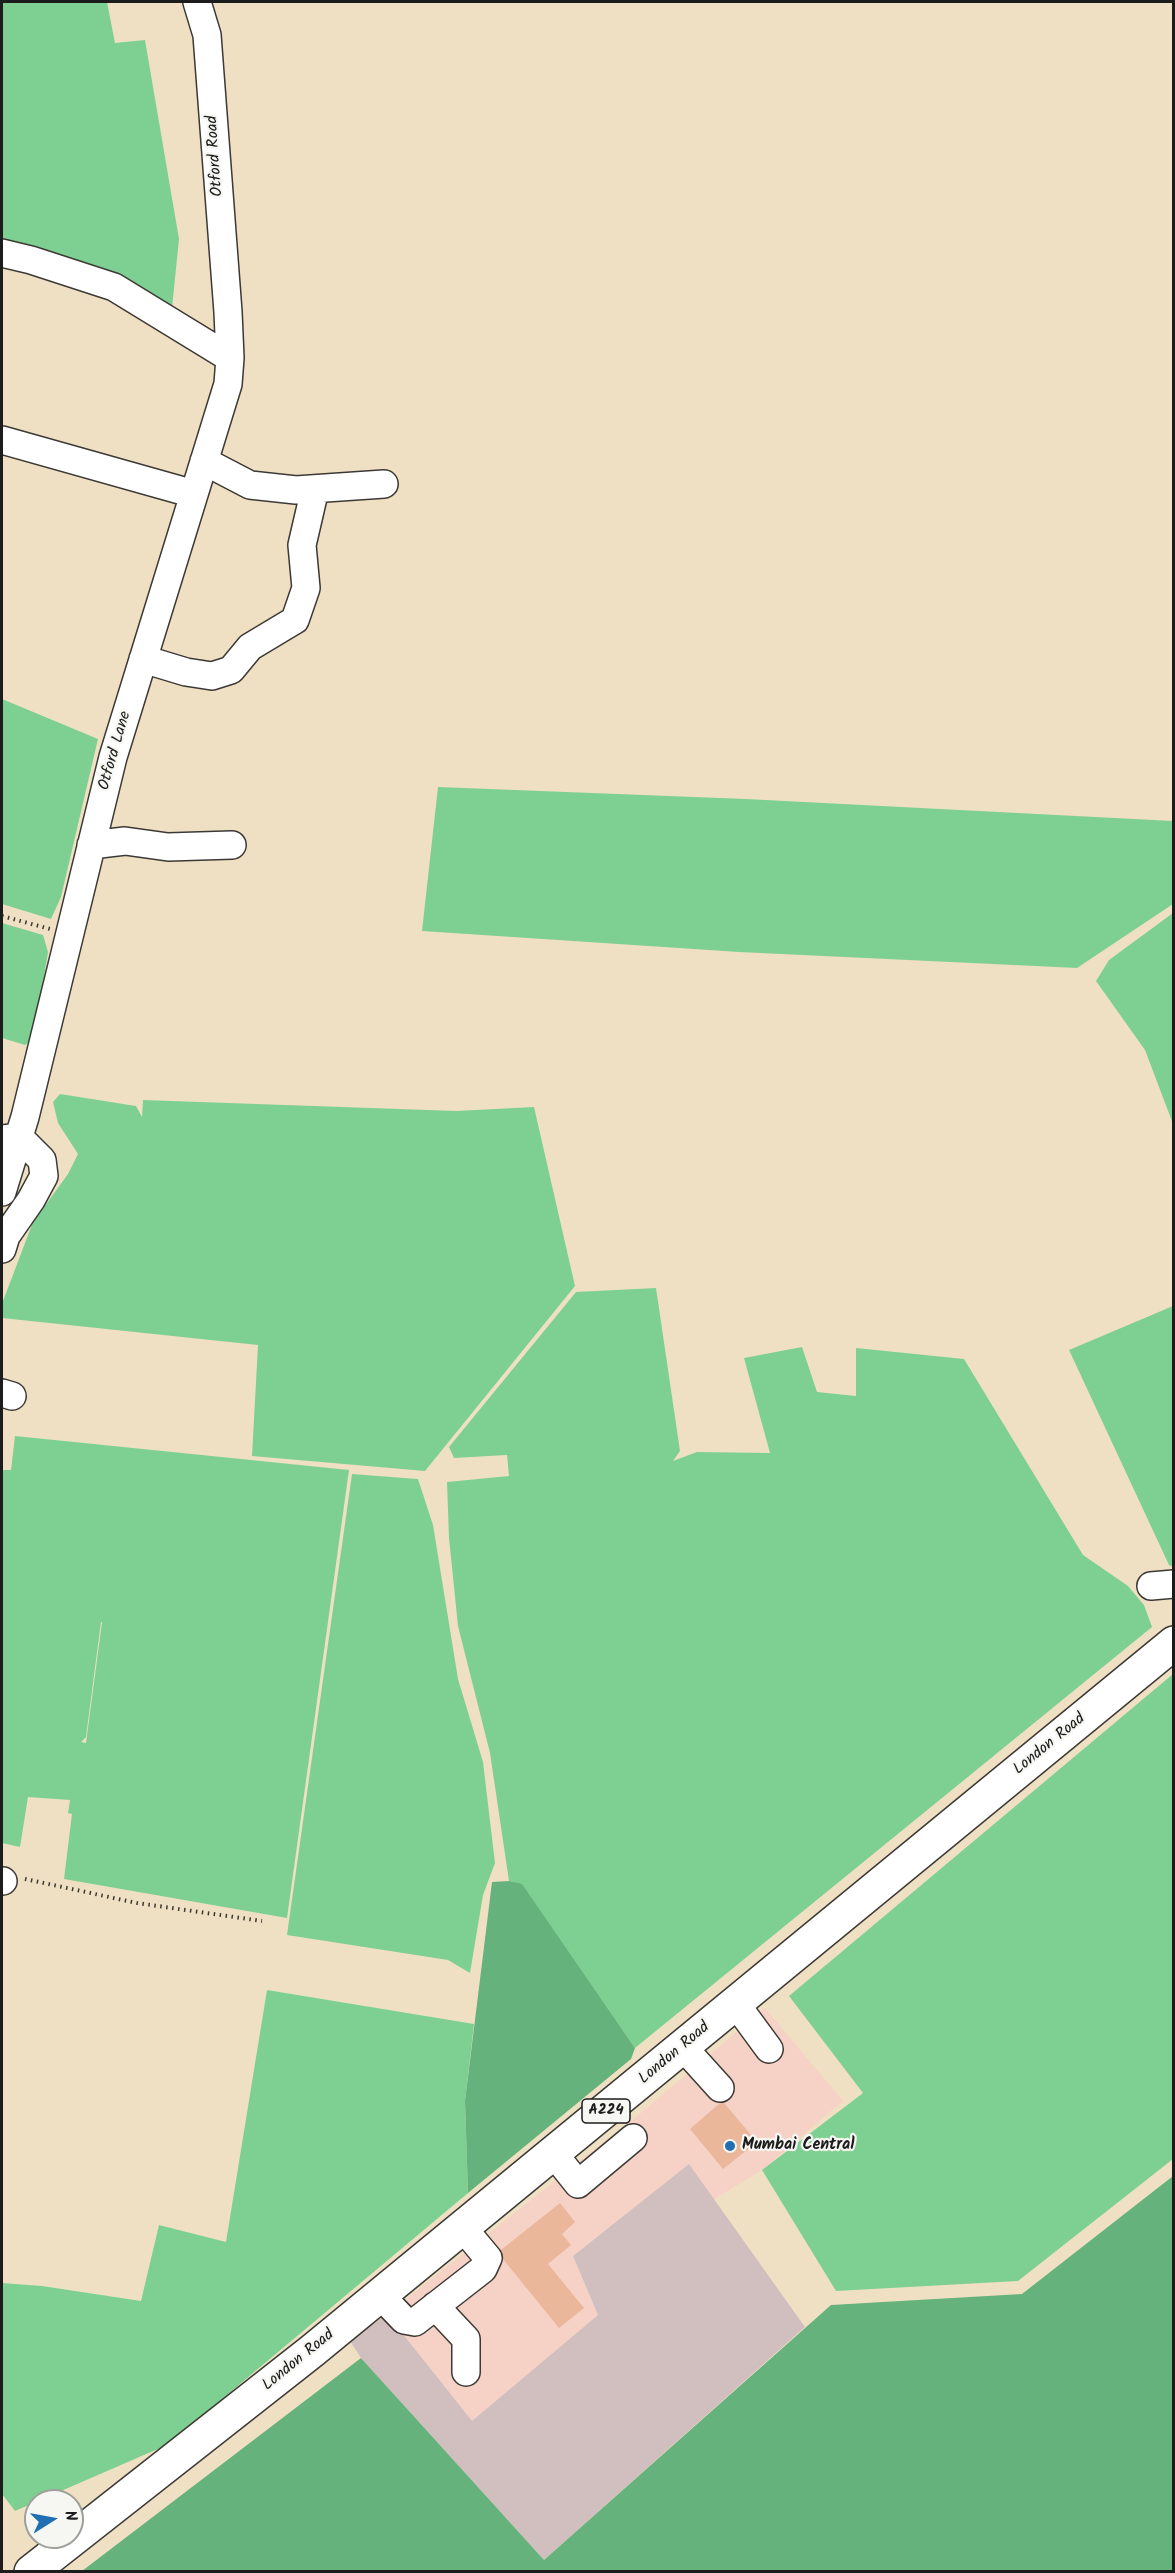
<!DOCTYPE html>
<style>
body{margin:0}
#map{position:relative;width:1175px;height:2573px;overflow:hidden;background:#f0e0c3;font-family:Kalam,sans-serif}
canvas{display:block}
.frame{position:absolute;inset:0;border:3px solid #1c1c1c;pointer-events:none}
.north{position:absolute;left:24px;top:2489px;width:60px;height:60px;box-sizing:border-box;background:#f6f6f2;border:2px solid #9f9f9c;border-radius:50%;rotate:79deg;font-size:16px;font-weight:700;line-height:24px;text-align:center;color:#1c1c1c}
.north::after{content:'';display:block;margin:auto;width:21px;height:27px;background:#1f6fb2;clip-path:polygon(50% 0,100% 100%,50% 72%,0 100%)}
</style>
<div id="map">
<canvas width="1175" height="2573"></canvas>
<div class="frame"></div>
<div class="north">N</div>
</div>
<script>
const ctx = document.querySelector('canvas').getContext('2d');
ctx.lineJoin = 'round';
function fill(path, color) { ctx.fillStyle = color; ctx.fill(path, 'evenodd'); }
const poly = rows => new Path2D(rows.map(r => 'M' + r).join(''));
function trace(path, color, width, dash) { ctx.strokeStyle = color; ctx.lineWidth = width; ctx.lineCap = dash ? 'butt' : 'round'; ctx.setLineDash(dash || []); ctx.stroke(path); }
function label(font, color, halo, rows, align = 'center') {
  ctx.font = font + ' Kalam,sans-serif'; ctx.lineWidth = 4.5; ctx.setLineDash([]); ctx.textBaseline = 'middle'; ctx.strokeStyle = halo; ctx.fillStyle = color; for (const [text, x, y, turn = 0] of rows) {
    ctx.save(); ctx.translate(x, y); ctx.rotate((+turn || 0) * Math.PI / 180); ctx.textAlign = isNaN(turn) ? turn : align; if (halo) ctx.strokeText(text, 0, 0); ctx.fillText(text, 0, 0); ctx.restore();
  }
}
fill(poly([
 [765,2008,843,2101,762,2170,713,2200,689,2164,573,2256,598,2315,472,2422,387,2314,637,2116]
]), '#f6d1c5');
fill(poly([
 [689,2164,805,2327,544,2560,361,2358,350,2341,387,2314,472,2421,598,2315,573,2256]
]), '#d1bfbf');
fill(poly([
 [2,2,107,2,115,43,145,40,179,239,172,308,164,311,94,266,2,242],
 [2,699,98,739,61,897,51,919,2,904],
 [438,787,746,799,1173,821,1173,904,1077,968,739,952,422,931],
 [1173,913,1173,1124,1145,1050,1096,981,1109,960],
 [2,923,43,935,48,952,34,1039,25,1045,2,1038],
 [60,1094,136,1106,142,1117,143,1100,456,1111,534,1107,575,1286,425,1471,252,1456,258,1345,2,1318,3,1301,33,1222,68,1174,78,1154,58,1123,53,1102],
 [656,1288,680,1451,673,1461,697,1452,770,1453,744,1358,802,1347,817,1392,856,1396,856,1348,964,1359,1083,1555,1128,1586,1144,1605,1152,1627,635,2048,522,1885,509,1881,490,1753,458,1626,449,1538,447,1482,509,1476,507,1455,454,1458,449,1447,576,1292],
 [1173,1306,1173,1567,1169,1565,1069,1350],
 [15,1436,349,1470,287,1918,64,1879,72,1814,68,1813,70,1800,28,1797,20,1847,2,1843,2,1470,11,1470],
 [101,1622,102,1622,86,1743,81,1742,86,1737],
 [352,1474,418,1479,433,1525,458,1679,483,1762,495,1863,483,1895,470,1973,448,1960,287,1935],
 [1173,1674,1173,2159,1018,2281,836,2291,762,2170,863,2093,789,1996],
 [267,1990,474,2024,465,2101,468,2193,167,2445,15,2511,2,2494,2,2283,42,2286,141,2301,159,2225,226,2242]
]), '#7ed092');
fill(poly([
 [509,1881,522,1884,635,2048,631,2059,468,2193,465,2101,492,1882],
 [1173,2176,1173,2571,82,2571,361,2358,544,2560,831,2305,1022,2294]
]), '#66b27c');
fill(poly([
 [720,2103,724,2103,757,2142,723,2169,690,2129],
 [560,2203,575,2222,562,2234,571,2245,548,2264,584,2308,559,2328,503,2259,501,2250]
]), '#eab79b');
const minor = poly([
 [2,253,31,260,114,287,230,358],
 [2,440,194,494],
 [204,461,250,485,296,490,384,484],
 [143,659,186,672,212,676,231,670,250,647,295,620,306,588,302,545,315,489],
 [91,845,125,841,168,847,232,845],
 [2,1192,25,1117,113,757,228,384,230,358,228,312,207,35,197,2],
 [2,1249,6,1236,31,1200,44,1176,42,1160,19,1137,3,1139],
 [2,1393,12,1396],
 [1151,1586,1174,1584],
 [2,1881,3,1881],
 [736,2004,769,2049],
 [683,2047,720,2088],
 [554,2154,578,2184,633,2138],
 [380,2295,404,2320,415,2322,483,2269,488,2258,463,2228],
 [435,2306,466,2339,466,2372]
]);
const major = poly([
 [31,2572,312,2351,1174,1643]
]);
trace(minor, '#3c3935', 30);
trace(major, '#3c3935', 36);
trace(poly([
 [2,916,50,929],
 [25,1879,137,1903,262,1921]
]), '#3c3935', 4, [1.5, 4.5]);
trace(minor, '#fff', 27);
trace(major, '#fff', 33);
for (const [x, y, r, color] of [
 [730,2146,6,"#1f6fb2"]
]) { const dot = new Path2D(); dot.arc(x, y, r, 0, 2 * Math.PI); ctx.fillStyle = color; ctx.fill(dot); trace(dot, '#f6f6f2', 2); }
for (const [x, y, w] of [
 [606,2111,48]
]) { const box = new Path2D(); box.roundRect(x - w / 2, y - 12, w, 24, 4.5); ctx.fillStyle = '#f6f6f2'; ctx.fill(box); trace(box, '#1c1c1c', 1.5); }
label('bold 15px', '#1c1c1c', null, [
 ["A224",606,2111]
]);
label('16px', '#1c1c1c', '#f6f6f2', [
 ["Otford Road",216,156,-94],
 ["Otford Lane",116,751,-74],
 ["London Road",1050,1745,-39],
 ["London Road",675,2054,-40],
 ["London Road",299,2361,-39]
]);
label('bold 16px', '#1c1c1c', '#f6f6f2', [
 ["Mumbai Central",742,2146]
], 'left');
</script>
